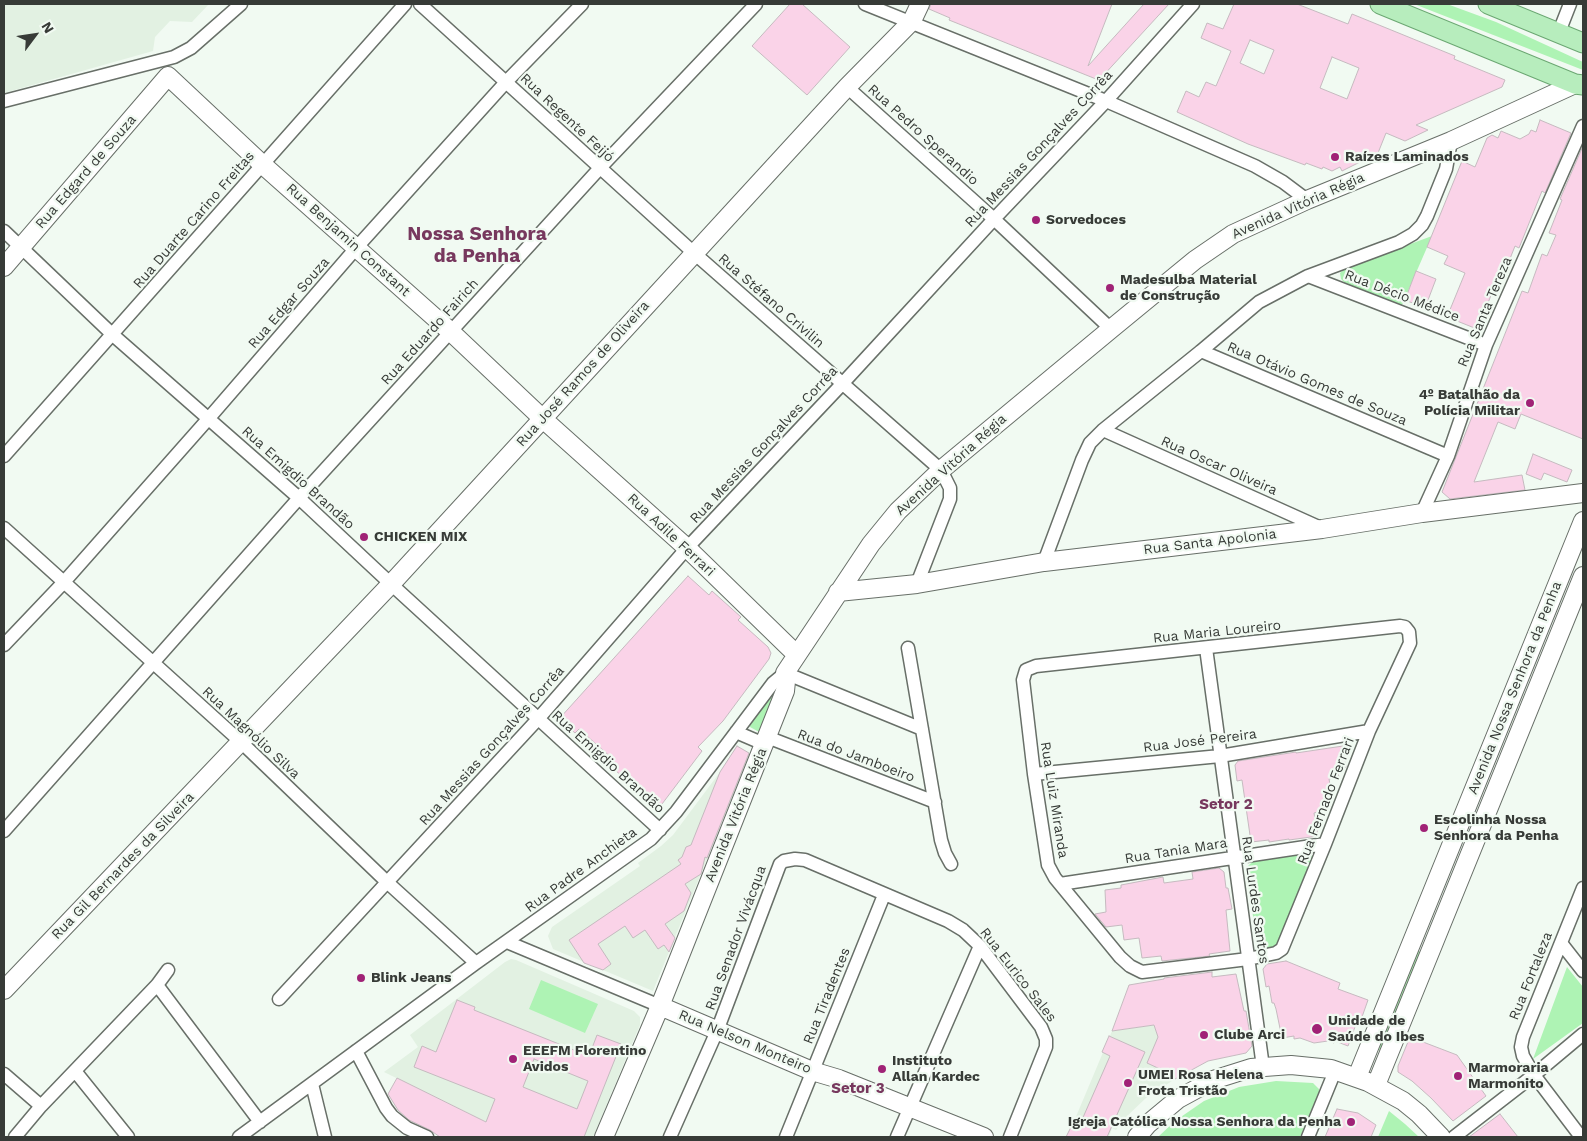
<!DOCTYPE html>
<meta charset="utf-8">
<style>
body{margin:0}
#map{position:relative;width:1587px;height:1141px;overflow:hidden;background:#f1faf2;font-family:"Work Sans",sans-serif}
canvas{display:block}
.frame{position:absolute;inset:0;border:5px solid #373b37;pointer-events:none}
.north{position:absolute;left:10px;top:10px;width:50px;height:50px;-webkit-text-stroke:4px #f1faf2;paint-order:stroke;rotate:59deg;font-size:14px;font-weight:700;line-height:20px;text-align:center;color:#373b37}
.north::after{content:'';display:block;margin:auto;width:18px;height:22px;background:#373b37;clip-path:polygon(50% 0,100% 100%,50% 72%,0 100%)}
</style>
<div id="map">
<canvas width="1587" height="1141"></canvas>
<div class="frame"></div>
<div class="north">N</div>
</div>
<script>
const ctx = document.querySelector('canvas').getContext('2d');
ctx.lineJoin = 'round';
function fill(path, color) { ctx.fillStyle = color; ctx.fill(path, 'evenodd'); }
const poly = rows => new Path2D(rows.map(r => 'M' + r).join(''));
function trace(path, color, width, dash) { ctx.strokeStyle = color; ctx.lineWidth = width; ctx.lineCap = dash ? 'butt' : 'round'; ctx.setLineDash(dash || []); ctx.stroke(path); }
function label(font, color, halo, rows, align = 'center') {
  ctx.font = font + ' "Work Sans",sans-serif'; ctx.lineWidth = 4.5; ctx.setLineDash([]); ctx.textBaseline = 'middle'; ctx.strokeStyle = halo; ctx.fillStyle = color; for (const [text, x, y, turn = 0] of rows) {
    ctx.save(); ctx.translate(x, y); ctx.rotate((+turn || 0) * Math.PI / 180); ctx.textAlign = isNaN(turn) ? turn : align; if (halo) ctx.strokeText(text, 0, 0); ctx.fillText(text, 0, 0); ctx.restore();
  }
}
fill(poly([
 [4,4,209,4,192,22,170,21,155,37,153,51,4,93],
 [737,746,750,754,653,991,553,949,548,936,552,927,640,866,638,863,661,846,673,835,720,772],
 [511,959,516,960,634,1011,640,1017,640,1025,593,1137,517,1137,384,1072,418,1047,410,1035,505,962],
 [1154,1025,1175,1079,1146,1098,1125,1118,1116,1130,1112,1128,1109,1137,1106,1137,1075,1119,1112,1031]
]), '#e2f1e2');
fill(poly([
 [1414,4,1447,4,1496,22,1583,62,1583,70],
 [1432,236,1402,305,1346,284,1341,279,1340,273,1345,268],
 [777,688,761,733,750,727,749,725],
 [1308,853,1310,853,1313,858,1279,941,1272,949,1264,951,1261,950,1257,943,1246,870,1247,867,1253,861],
 [1416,950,1423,953,1388,1041,1379,1051,1380,1037],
 [1567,967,1583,987,1583,1023,1533,1059],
 [541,980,598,1004,585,1033,529,1009],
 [1276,1081,1313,1083,1319,1089,1319,1092,1300,1137,1158,1137,1175,1121,1204,1101,1239,1087],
 [1389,1111,1405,1124,1419,1137,1378,1137]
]), '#aef3b4');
const building = poly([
 [790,4,802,4,850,47,807,95,752,46,790,4],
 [931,4,1112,4,1088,66,1144,4,1169,4,1101,78,1096,79,949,20,950,18,929,9,931,4],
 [1234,4,1297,4,1348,24,1352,14,1455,56,1454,59,1505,80,1502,87,1416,125,1428,130,1405,141,1386,133,1378,153,1342,171,1340,167,1332,171,1323,167,1322,169,1306,163,1305,165,1248,144,1177,112,1186,91,1199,97,1206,82,1216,86,1231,51,1201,38,1207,23,1223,29,1234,4],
 [1250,40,1274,50,1264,74,1240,63,1250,40],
 [1332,57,1359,68,1347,99,1320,88,1332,57],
 [1540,120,1571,133,1545,193,1542,191,1519,248,1515,246,1504,274,1500,272,1488,303,1492,304,1482,331,1447,317,1465,273,1444,264,1448,256,1427,247,1462,161,1475,167,1487,138,1492,135,1498,138,1501,131,1520,139,1529,134,1531,130,1536,132,1540,120],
 [1583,146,1583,439,1521,414,1515,429,1498,422,1474,482,1522,475,1525,490,1450,499,1442,492,1522,291,1528,293,1542,254,1547,256,1556,235,1549,233,1562,200,1560,199,1583,146],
 [1416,271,1436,279,1425,308,1405,300,1416,271],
 [1533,454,1572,470,1567,482,1544,473,1541,480,1526,474,1533,454],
 [688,576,709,595,712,591,741,617,738,620,768,647,771,653,769,659,723,721,698,747,702,751,659,808,608,764,613,759,579,729,575,733,559,719,688,576],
 [737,746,749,753,707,858,705,857,701,874,685,884,691,893,684,911,665,924,675,938,669,952,664,945,658,949,645,930,633,938,625,926,598,944,611,964,603,970,584,963,569,940,681,864,678,860,682,857,686,847,691,845,720,772,737,746],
 [1343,746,1346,767,1337,768,1339,777,1329,779,1331,790,1327,791,1330,807,1326,808,1327,810,1314,813,1318,836,1289,840,1289,839,1269,842,1269,840,1251,842,1242,780,1237,781,1235,765,1238,761,1296,752,1296,753,1343,746],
 [1219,868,1224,872,1226,888,1228,888,1232,909,1226,910,1230,951,1209,954,1210,956,1162,961,1161,956,1142,958,1139,938,1124,940,1122,925,1106,927,1095,914,1106,912,1105,890,1121,888,1121,885,1163,877,1164,883,1193,879,1192,872,1219,868],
 [1286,961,1340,983,1338,989,1368,1000,1362,1017,1359,1016,1348,1046,1335,1041,1334,1043,1328,1041,1314,1043,1300,1038,1294,1039,1294,1036,1282,1038,1276,1009,1274,1003,1272,1003,1269,986,1266,987,1263,969,1267,964,1286,961],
 [1212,972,1212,977,1236,974,1244,1011,1246,1011,1252,1046,1246,1053,1208,1061,1175,1079,1173,1075,1147,1063,1158,1037,1154,1025,1112,1031,1129,985,1164,979,1164,978,1212,972],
 [457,1000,475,1007,474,1010,589,1056,597,1035,621,1044,584,1137,440,1137,430,1130,409,1120,398,1110,388,1094,397,1078,486,1122,495,1099,414,1067,422,1046,436,1052,457,1000],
 [534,1059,588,1081,577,1109,523,1087,534,1059],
 [1109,1036,1145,1052,1107,1137,1066,1137,1075,1119,1081,1122,1110,1056,1102,1052,1109,1036],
 [1410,1037,1457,1055,1486,1096,1453,1121,1431,1098,1412,1081,1398,1072,1398,1066,1410,1037],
 [1337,1109,1358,1113,1376,1125,1371,1137,1325,1137,1337,1109],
 [1500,1114,1518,1137,1469,1137,1500,1114]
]);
fill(building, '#fad3e8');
trace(building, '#c5babf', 1);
const street = poly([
 [420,4,694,253,941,470,950,488,950,499,917,584],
 [865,4,1106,101,1255,166,1283,182,1307,200],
 [1559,32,1570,4],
 [847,87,994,219,1111,329],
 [4,101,174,57,191,48,241,4],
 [4,231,113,335,299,498,391,584,660,830],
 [1308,276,1486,345],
 [1201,351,1448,456],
 [1103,430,1321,528],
 [4,456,405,4],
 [1422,513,1448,456,1486,345,1583,126],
 [4,528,241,742,388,883,476,963],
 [1044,562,1082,460,1090,443,1103,430,1201,351,1259,302,1308,276,1399,242,1413,234,1422,225,1427,216,1446,169,1451,141],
 [1400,626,1405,627,1409,632,1410,643,1369,731,1325,844,1282,949,1276,953,1248,959,1142,972,1130,966,1120,957,1055,878,1048,865,1034,774,1023,680,1026,670,1036,666,1400,626],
 [4,645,64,582,209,418,357,247,506,82,582,4],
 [908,648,941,840,945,853,951,864],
 [1206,648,1263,1067],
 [736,732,764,744],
 [767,737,935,802],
 [1034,774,1220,756,1369,731],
 [4,831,299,498,599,169,756,4],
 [1060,884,1325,844],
 [507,942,660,1006],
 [1561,943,1583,971],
 [157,985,260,1122],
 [279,999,538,719,687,548,843,383,994,219,1106,101,1193,4],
 [356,1051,386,1108,392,1116,407,1128,427,1137],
 [75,1071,128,1137],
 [4,1074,41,1106],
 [312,1084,325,1137],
 [15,1137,41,1106,157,985,168,970],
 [239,1137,476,963,651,839,676,812,773,683,785,673,922,729],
 [670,1137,717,1031,780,864,784,861,795,859,805,860,948,921,963,930,980,946,1041,1027,1046,1039,1046,1047,1010,1137],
 [786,1137,884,895],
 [897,1137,980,946],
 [1308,1137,1335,1071],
 [1454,1137,1534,1075,1583,1034],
 [1581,1137,1534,1075,1523,1056,1521,1047,1523,1037,1583,888]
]);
const secondary = poly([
 [4,267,168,76,263,165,451,332,543,419,687,548,797,655],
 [838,592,917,584,1044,562,1322,529,1422,513,1583,493],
 [4,990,391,584,847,87,912,21,920,4],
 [660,1006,812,1071,839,1079,984,1137],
 [1357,1077,1583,521],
 [1376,1085,1583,576],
 [604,1137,660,1006,785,691,786,681,785,673,871,544,898,511,941,470,1111,329,1195,260,1233,234,1307,200,1451,141,1575,84],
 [1137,1137,1148,1124,1178,1099,1213,1080,1251,1068,1291,1065,1331,1069,1368,1082,1403,1101,1419,1114,1441,1137]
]);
const primary = poly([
 [1380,4,1575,84,1583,85],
 [1488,4,1583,43]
]);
trace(street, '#686f68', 15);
trace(secondary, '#686f68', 20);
trace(primary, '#6ba772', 21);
trace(street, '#fff', 12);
trace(secondary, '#fff', 18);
trace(primary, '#b7edbd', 19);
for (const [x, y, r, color] of [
 [1335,157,5,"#a02276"],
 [1036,220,5,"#a02276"],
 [1110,288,5,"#a02276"],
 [1530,403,5,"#a02276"],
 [364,537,5,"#a02276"],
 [1424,828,5,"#a02276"],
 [361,978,5,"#a02276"],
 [1317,1029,6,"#a02276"],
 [1204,1035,5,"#a02276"],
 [513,1059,5,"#a02276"],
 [882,1069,5,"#a02276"],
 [1458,1076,5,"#a02276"],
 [1128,1083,5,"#a02276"],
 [1351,1122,5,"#a02276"]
]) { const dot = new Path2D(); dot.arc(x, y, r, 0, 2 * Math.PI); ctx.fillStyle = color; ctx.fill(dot); trace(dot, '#f1faf2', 2); }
label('14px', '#373b37', '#f1faf2', [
 ["Rua Regente Feijó",567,118,43],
 ["Rua Pedro Sperandio",923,135,42],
 ["Rua Messias Gonçalves Corrêa",1039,149,-47],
 ["Rua Edgard de Souza",86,172,-49],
 ["Avenida Vitória Régia",1298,206,-24],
 ["Rua Duarte Carino Freitas",194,220,-49],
 ["Rua Benjamin Constant",348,240,42],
 ["Rua Décio Médice",1402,296,21],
 ["Rua Stéfano Crivilin",771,301,41],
 ["Rua Edgar Souza",289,303,-49],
 ["Rua Santa Tereza",1485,312,-67],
 ["Rua Eduardo Fairich",430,332,-48],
 ["Rua José Ramos de Oliveira",583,374,-48],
 ["Rua Otávio Gomes de Souza",1317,384,23],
 ["Rua Messias Gonçalves Corrêa",764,445,-47],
 ["Avenida Vitória Régia",951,465,-42],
 ["Rua Oscar Oliveira",1219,466,24],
 ["Rua Emigdio Brandão",298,478,42],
 ["Rua Adile Ferrari",671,535,43],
 ["Rua Santa Apolonia",1210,542,-7],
 ["Rua Maria Loureiro",1217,632,-6],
 ["Avenida Nossa Senhora da Penha",1515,688,-68],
 ["Rua Magnólio Silva",251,733,43],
 ["Rua José Pereira",1200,741,-7],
 ["Rua Messias Gonçalves Corrêa",492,746,-48],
 ["Rua do Jamboeiro",856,756,21],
 ["Rua Emigdio Brandão",608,762,42],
 ["Rua Luiz Miranda",1054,800,81],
 ["Rua Fernado Ferrari",1326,801,-69],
 ["Avenida Vitória Régia",736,815,-68],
 ["Rua Tania Mara",1176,851,-9],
 ["Rua Gil Bernardes da Silveira",123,866,-46],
 ["Rua Padre Anchieta",581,870,-36],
 ["Rua Lurdes Santos",1255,900,82],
 ["Rua Senador Vivácqua",736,938,-70],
 ["Rua Eurico Sales",1018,975,52],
 ["Rua Fortaleza",1531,976,-68],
 ["Rua Tiradentes",827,996,-68],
 ["Rua Nelson Monteiro",745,1042,23]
]);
label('bold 14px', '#373b37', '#f1faf2', [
 ["Raízes Laminados",1345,157],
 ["Sorvedoces",1046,220],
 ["Madesulba Material",1120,280],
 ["de Construção",1120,296],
 ["4º Batalhão da",1520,395,"right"],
 ["Polícia Militar",1520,411,"right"],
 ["CHICKEN MIX",374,537],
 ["Escolinha Nossa",1434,820],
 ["Senhora da Penha",1434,836],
 ["Blink Jeans",371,978],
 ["Unidade de",1328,1021],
 ["Saúde do Ibes",1328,1037],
 ["Clube Arci",1214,1035],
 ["EEEFM Florentino",523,1051],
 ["Avidos",523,1067],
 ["Instituto",892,1061],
 ["Allan Kardec",892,1077],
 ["Marmoraria",1468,1068],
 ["Marmonito",1468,1084],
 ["UMEI Rosa Helena",1138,1075],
 ["Frota Tristão",1138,1091],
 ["Igreja Católica Nossa Senhora da Penha",1341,1122,"right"]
], 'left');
label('bold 15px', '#77385e', '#f1faf2', [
 ["Setor 2",1226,805],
 ["Setor 3",858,1089]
]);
label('bold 19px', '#77385e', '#f1faf2', [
 ["Nossa Senhora",477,234],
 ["da Penha",477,256]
]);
</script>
